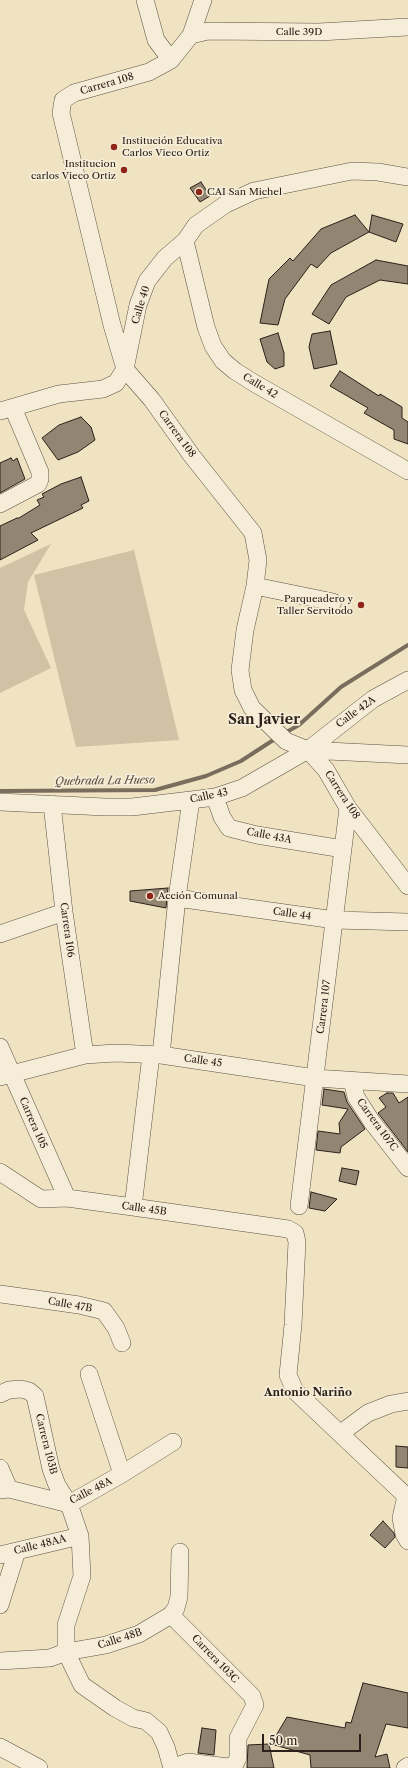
<!DOCTYPE html>
<meta charset="utf-8">
<style>
body{margin:0}
#map{position:relative;width:408px;height:1768px;overflow:hidden;background:#f0e3c2;font-family:"Libre Caslon Text",serif}
canvas{display:block}
.scale{position:absolute;left:262px;top:1734px;width:99px;height:18px;box-sizing:border-box;border:2px solid #2c201a;border-top:0;padding-left:5px;font-size:12px;line-height:14px;white-space:nowrap;color:#2c201a;-webkit-text-stroke:3px #f5edd7;paint-order:stroke}
</style>
<div id="map">
<canvas width="408" height="1768"></canvas>
<div class="scale">50 m</div>
</div>
<script>
const ctx = document.querySelector('canvas').getContext('2d');
ctx.lineJoin = 'round';
function fill(path, color) { ctx.fillStyle = color; ctx.fill(path, 'evenodd'); }
const poly = rows => new Path2D(rows.map(r => 'M' + r).join(''));
function trace(path, color, width, dash) { ctx.strokeStyle = color; ctx.lineWidth = width; ctx.lineCap = dash ? 'butt' : 'round'; ctx.setLineDash(dash || []); ctx.stroke(path); }
function label(font, color, halo, rows, align = 'center') {
  ctx.font = font + ' "Libre Caslon Text",serif'; ctx.lineWidth = 3.5; ctx.setLineDash([]); ctx.textBaseline = 'middle'; ctx.strokeStyle = halo; ctx.fillStyle = color; for (const [text, x, y, turn = 0] of rows) {
    ctx.save(); ctx.translate(x, y); ctx.rotate((+turn || 0) * Math.PI / 180); ctx.textAlign = isNaN(turn) ? turn : align; if (halo) ctx.strokeText(text, 0, 0); ctx.fillText(text, 0, 0); ctx.restore();
  }
}
fill(poly([
 [51,544,28,582,24,610,51,668,0,693,0,568],
 [134,550,179,740,76,747,34,575]
]), '#cfc2a5');
trace(poly([
 [283,734,299,725,341,687,408,645],
 [0,791,155,790,206,776,241,761,278,737]
]), '#796d5d', 4);
const building = poly([
 [201,182,210,196,200,202,190,188,201,182],
 [355,215,369,232,331,253,317,268,311,264,285,299,278,325,260,323,269,279,290,258,293,261,321,229,355,215],
 [372,215,403,224,396,242,369,232,372,215],
 [376,260,408,266,408,284,380,280,346,297,329,324,312,314,331,285,376,260],
 [330,331,337,364,314,369,309,347,312,334,330,331],
 [278,333,284,353,284,366,275,369,267,362,260,339,278,333],
 [340,371,379,396,380,394,402,407,402,418,408,422,408,444,394,439,394,430,364,413,368,408,330,386,340,371],
 [81,417,91,427,95,440,78,452,58,460,42,438,59,425,81,417],
 [11,458,13,461,17,458,25,479,0,493,0,463,11,458],
 [81,477,89,501,81,505,83,508,31,533,38,540,0,560,0,526,17,518,19,518,40,505,37,500,44,497,42,494,61,484,81,477],
 [168,888,166,908,130,901,130,891,168,888],
 [324,1089,344,1092,347,1102,365,1129,341,1147,340,1153,316,1150,318,1131,340,1134,339,1123,348,1109,322,1105,324,1089],
 [387,1093,393,1093,399,1103,408,1097,408,1152,378,1113,386,1107,379,1098,387,1093],
 [342,1168,359,1171,356,1185,339,1181,342,1168],
 [311,1192,337,1199,325,1211,309,1208,311,1192],
 [396,1446,408,1447,408,1468,396,1467,396,1446],
 [383,1521,394,1533,395,1537,385,1548,370,1535,383,1521],
 [363,1683,408,1693,408,1728,386,1724,375,1757,387,1754,390,1768,311,1768,310,1755,271,1744,287,1717,345,1728,346,1722,351,1723,363,1683],
 [202,1728,216,1730,214,1755,198,1753,202,1728],
 [269,1744,274,1768,247,1768,248,1745,269,1744]
]);
fill(building, '#928571');
trace(building, '#2c201a', 1);
const minor = poly([
 [145,0,156,40,171,60],
 [203,0,191,35,171,60,149,72,74,93,63,100,61,113,112,325,125,369,152,400,192,456,253,533,258,560,255,586,245,630,240,670,243,690,252,708,286,741,308,750,326,770,348,808,408,886],
 [191,35,208,31,319,32,408,27],
 [185,241,206,327,213,346,223,361,235,371,254,383,408,471],
 [0,411,59,394,103,389,116,383,125,369,138,305,147,281,165,258,185,241,196,225,226,204,254,191,352,171,378,172,408,177],
 [0,504,38,484,40,479,40,472,13,408],
 [255,586,333,602],
 [308,750,373,699,408,680],
 [215,797,222,817,229,828,257,835,343,849],
 [0,802,105,807,132,807,191,800,215,797,242,788,308,750,408,755],
 [52,804,64,912,85,1055],
 [177,898,335,920,408,922],
 [0,934,64,912],
 [0,1047,67,1198],
 [161,1055,177,898,191,800],
 [0,1077,85,1055,116,1053,161,1055,315,1078,408,1084],
 [352,1080,356,1097,372,1122,408,1168],
 [0,1172,41,1199,67,1198,133,1207,288,1229,295,1233,297,1242,293,1325,288,1375,295,1391,406,1496],
 [299,1206,348,808],
 [133,1207,151,1055],
 [0,1294,79,1305,104,1311,116,1328,122,1343],
 [89,1374,122,1474],
 [0,1394,9,1390,21,1389,29,1391,35,1396,51,1469,57,1485,69,1504,80,1536,82,1576,66,1625,66,1652,82,1685,115,1708,133,1718,146,1721,159,1732,166,1747,172,1768],
 [341,1433,368,1413,391,1404,408,1401],
 [0,1468,9,1489],
 [0,1490,9,1489,69,1504,122,1474,173,1442],
 [406,1496,401,1518,404,1534,408,1541],
 [0,1555,80,1536],
 [0,1605,17,1551],
 [171,1615,252,1696,255,1705,238,1738,238,1758,235,1764,228,1767,188,1762,182,1764,179,1768],
 [0,1661,50,1658,66,1652,106,1645,139,1634,171,1615,176,1608,179,1597,180,1552],
 [0,1747,39,1768],
 [405,1768,408,1766]
]);
trace(minor, '#5d5144', 18);
trace(minor, '#f5edd7', 17);
for (const [x, y, r, color] of [
 [114,147,4,"#8f2418"],
 [124,170,4,"#8f2418"],
 [199,192,4,"#8f2418"],
 [361,605,4,"#8f2418"],
 [150,896,4,"#8f2418"]
]) { const dot = new Path2D(); dot.arc(x, y, r, 0, 2 * Math.PI); ctx.fillStyle = color; ctx.fill(dot); trace(dot, '#f5edd7', 1.5); }
label('10px', '#2c201a', '#f5edd7', [
 ["Calle 39D",299,32],
 ["Carrera 108",107,84,-16],
 ["Calle 40",141,305,-73],
 ["Calle 42",260,386,31],
 ["Carrera 108",177,434,54],
 ["Calle 42A",356,712,-36],
 ["Carrera 108",342,795,57],
 ["Calle 43",209,796,-12],
 ["Calle 43A",269,836,11],
 ["Calle 44",292,914,8],
 ["Carrera 106",67,930,82],
 ["Carrera 107",324,1007,-83],
 ["Calle 45",203,1061,8],
 ["Carrera 105",33,1123,66],
 ["Carrera 107C",377,1125,54],
 ["Calle 45B",144,1209,8],
 ["Calle 47B",70,1305,10],
 ["Carrera 103B",46,1444,76],
 ["Calle 48A",91,1491,-27],
 ["Calle 48AA",40,1545,-14],
 ["Calle 48B",120,1639,-18],
 ["Carrera 103C",215,1659,46]
]);
label('10px', '#2c201a', '#f5edd7', [
 ["Institución Educativa",122,141],
 ["Carlos Vieco Ortiz",122,153],
 ["Institucion",116,164,"right"],
 ["carlos Vieco Ortiz",116,176,"right"],
 ["CAI San Michel",207,192],
 ["Parqueadero y",353,599,"right"],
 ["Taller Servitodo",353,611,"right"],
 ["Acción Comunal",158,896]
], 'left');
label('italic 11px', '#594d41', '#f5edd7', [
 ["Quebrada La Hueso",105,781,-1]
]);
label('bold 11px', '#2c201a', '#f5edd7', [
 ["Antonio Nariño",308,1393]
]);
label('bold 14px', '#2c201a', '#f5edd7', [
 ["San Javier",264,720]
]);
</script>
